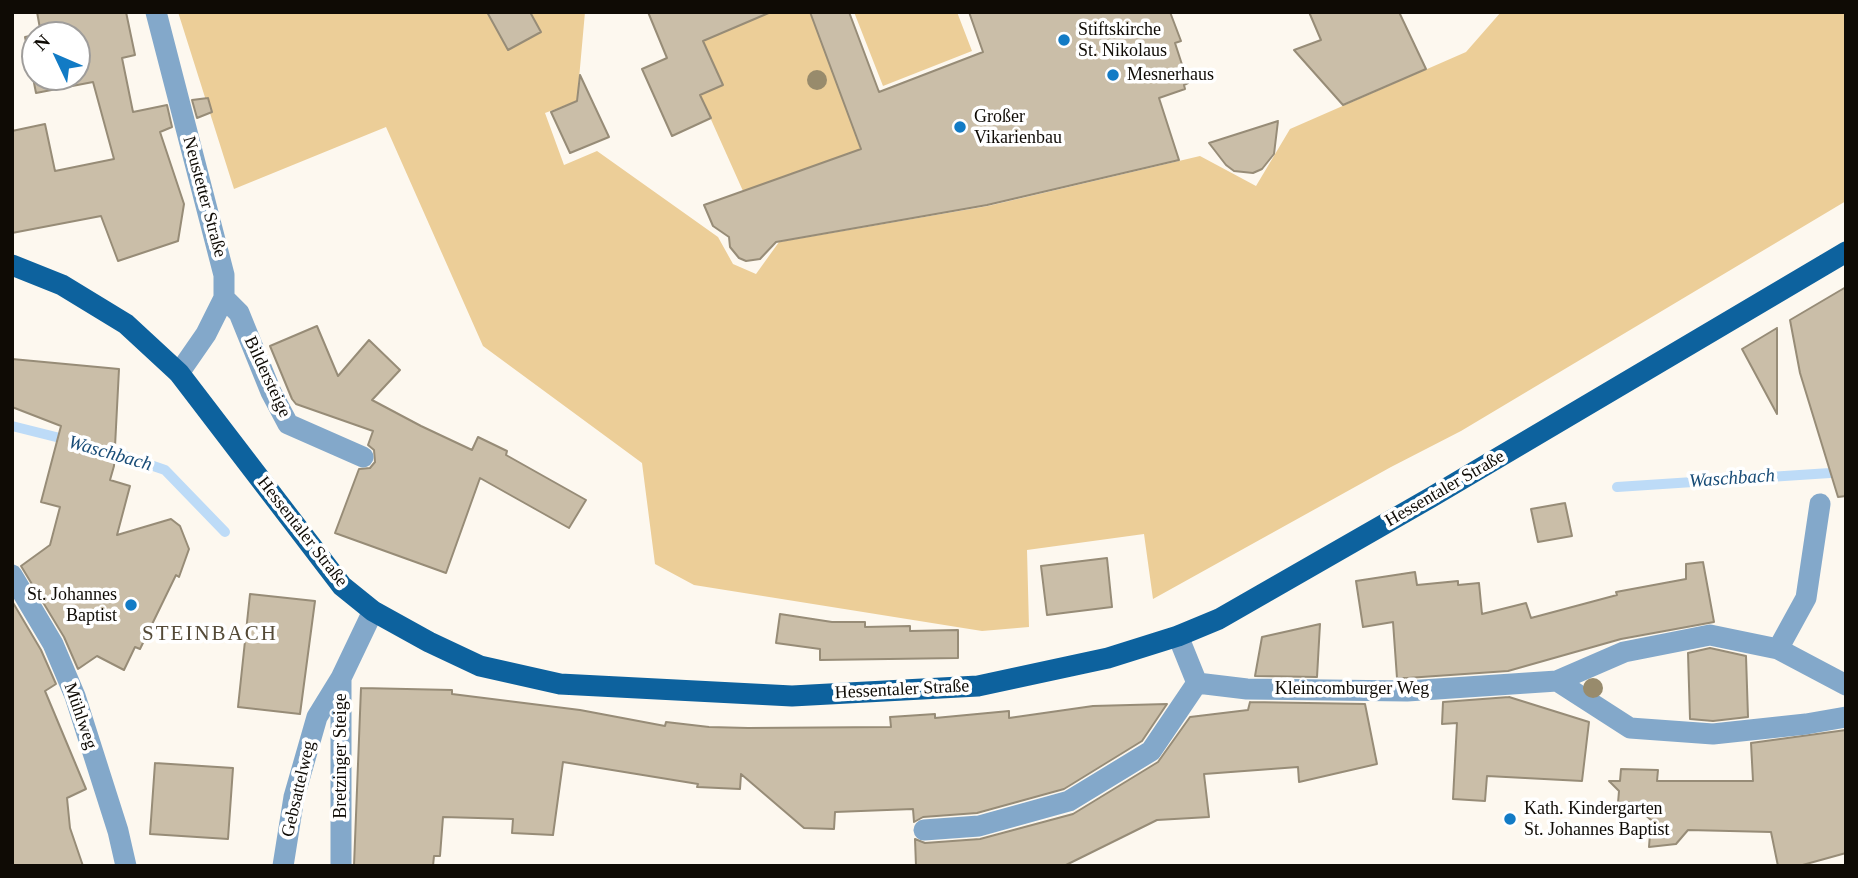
<!DOCTYPE html>
<meta charset="utf-8">
<style>
body{margin:0}
#map{position:relative;width:1858px;height:878px;overflow:hidden;background:#fdf8ef;font-family:Georgia,serif}
canvas{display:block}
.frame{position:absolute;inset:0;border:14px solid #0f0b05;pointer-events:none}
.north{position:absolute;left:21px;top:21px;width:70px;height:70px;box-sizing:border-box;background:#fff;border:2px solid #9f9d9b;border-radius:50%;rotate:314deg;font-size:19px;font-weight:700;line-height:28px;text-align:center;color:#0f0b05}
.north::after{content:'';display:block;margin:auto;width:24px;height:32px;background:#127bc5;clip-path:polygon(50% 0,100% 100%,50% 72%,0 100%)}
</style>
<div id="map">
<canvas width="1858" height="878"></canvas>
<div class="frame"></div>
<div class="north">N</div>
</div>
<script>
const ctx = document.querySelector('canvas').getContext('2d');
ctx.lineJoin = 'round';
function fill(path, color) { ctx.fillStyle = color; ctx.fill(path, 'evenodd'); }
const poly = rows => new Path2D(rows.map(r => 'M' + r).join(''));
function trace(path, color, width, dash) { ctx.strokeStyle = color; ctx.lineWidth = width; ctx.lineCap = dash ? 'butt' : 'round'; ctx.setLineDash(dash || []); ctx.stroke(path); }
function label(font, color, halo, rows, align = 'center') {
  ctx.font = font + ' Georgia,serif'; ctx.lineWidth = 7; ctx.setLineDash([]); ctx.textBaseline = 'middle'; ctx.strokeStyle = halo; ctx.fillStyle = color; for (const [text, x, y, turn = 0] of rows) {
    ctx.save(); ctx.translate(x, y); ctx.rotate((+turn || 0) * Math.PI / 180); ctx.textAlign = isNaN(turn) ? turn : align; if (halo) ctx.strokeText(text, 0, 0); ctx.fillText(text, 0, 0); ctx.restore();
  }
}
fill(poly([
 [178,12,585,12,577,101,545,113,564,165,597,151,718,237,733,264,756,274,779,242,988,206,1200,156,1256,186,1290,129,1466,52,1501,12,1846,12,1846,201,1461,431,1391,467,1153,599,1144,534,1027,550,1029,627,982,631,694,585,655,564,642,463,483,346,386,127,234,189],
 [768,12,810,12,877,193,743,191,700,95,723,85,703,41],
 [854,12,957,12,972,51,883,86]
]), '#ecce98');
trace(poly([
 [12,426,72,441],
 [104,449,165,470,225,532],
 [1617,487,1830,473,1843,468]
]), '#bddbf7', 10);
const building = poly([
 [37,12,126,12,135,55,122,58,133,112,167,105,172,127,160,132,184,204,178,241,118,261,101,216,12,233,12,131,45,124,55,171,114,159,93,82,36,93,25,37,35,35,35,77,77,77,77,35,35,35,41,34,37,12],
 [487,12,530,12,541,32,508,50,487,12],
 [648,12,771,12,703,41,723,85,700,95,711,118,672,136,642,69,667,58,648,12],
 [810,12,849,12,879,92,983,52,969,12,1170,12,1181,41,1175,43,1188,83,1184,85,1185,89,1159,98,1179,160,987,205,776,242,760,259,746,261,739,258,730,247,729,237,713,226,704,205,861,149,810,12],
 [1309,12,1399,12,1426,69,1343,105,1294,50,1321,40,1309,12],
 [580,75,609,137,570,153,551,112,577,101,580,75],
 [208,98,212,112,197,118,192,100,208,98],
 [1278,121,1274,154,1262,169,1253,173,1234,171,1226,165,1209,143,1278,121],
 [1846,287,1846,496,1838,497,1800,373,1790,320,1846,287],
 [317,326,338,376,369,340,400,370,372,400,421,426,472,450,478,437,507,451,506,455,586,500,569,528,480,478,446,573,335,533,359,469,370,468,375,462,374,450,368,445,373,431,296,404,292,399,270,346,317,326],
 [1777,328,1777,414,1742,349,1777,328],
 [12,359,119,369,114,466,110,480,130,486,117,535,171,519,180,526,189,549,179,577,176,575,140,649,135,647,124,670,97,656,78,669,64,637,21,566,50,545,60,507,41,502,61,426,12,407,12,359],
 [1565,503,1572,536,1538,542,1531,509,1565,503],
 [1107,558,1112,607,1047,615,1041,566,1107,558],
 [1703,562,1714,622,1621,639,1508,671,1407,678,1397,678,1393,622,1363,627,1356,581,1415,572,1417,585,1458,581,1458,585,1479,583,1482,614,1526,603,1531,618,1617,595,1616,592,1686,579,1686,564,1703,562],
 [250,594,315,601,300,714,238,707,250,594],
 [12,601,41,650,56,684,45,691,86,789,67,798,70,828,83,866,12,866,12,601],
 [780,614,832,622,865,622,865,627,910,626,910,631,958,630,958,658,820,660,820,649,776,643,780,614],
 [1320,624,1317,677,1255,676,1262,637,1320,624],
 [1710,648,1746,656,1748,717,1713,721,1690,719,1688,653,1710,648],
 [361,688,452,690,452,694,580,710,665,726,666,722,709,727,748,728,891,727,890,717,935,714,935,718,1009,711,1009,718,1093,706,1167,704,1142,741,1064,789,977,813,923,817,914,822,913,809,835,812,834,829,804,828,741,774,740,789,697,787,698,784,563,762,553,835,512,833,513,819,443,817,440,856,434,856,433,866,354,866,361,688],
 [1509,697,1589,722,1582,781,1487,776,1485,801,1453,799,1457,723,1442,724,1443,702,1509,697],
 [1250,702,1365,704,1377,764,1299,782,1298,767,1204,774,1209,817,1157,820,1064,866,916,866,915,839,925,843,980,839,1073,814,1158,762,1190,717,1248,710,1250,702],
 [1846,730,1846,853,1799,866,1778,866,1771,832,1688,830,1676,844,1649,847,1651,820,1631,802,1618,803,1619,791,1609,781,1620,781,1621,769,1658,770,1657,781,1753,781,1751,743,1846,730],
 [155,763,233,768,228,839,150,834,155,763]
]);
fill(building, '#cabea8');
trace(building, '#978c77', 2);
trace(poly([
 [156,12,224,275,224,298,206,334,179,373],
 [224,298,239,313,271,392,288,424,363,457],
 [12,575,53,644,75,696,118,831,126,866],
 [1178,636,1197,683,1247,689,1407,691,1557,681,1624,652,1710,635,1778,649,1846,685],
 [1778,649,1806,598,1820,504],
 [1557,681,1630,728,1713,734,1806,724,1846,717],
 [924,830,979,826,1069,801,1151,751,1197,683],
 [283,866,294,797,317,717,341,678],
 [341,866,341,678,373,611]
]), '#83a8ca', 21);
trace(poly([
 [12,265,62,285,126,324,179,373,342,586,373,611,429,642,480,666,560,684,792,696,978,686,1108,658,1178,636,1219,619,1430,498,1846,252]
]), '#0d629e', 21);
ctx.fillStyle = '#988b6c';
for (const [x, y] of [
 [817,80],
 [1593,688]
]) { ctx.beginPath(); ctx.arc(x, y, 10, 0, 2 * Math.PI); ctx.fill(); }
for (const [x, y, r, color] of [
 [1064,40,7,"#127bc5"],
 [1113,75,7,"#127bc5"],
 [960,127,7,"#127bc5"],
 [131,605,7,"#127bc5"],
 [1510,819,7,"#127bc5"]
]) { const dot = new Path2D(); dot.arc(x, y, r, 0, 2 * Math.PI); ctx.fillStyle = color; ctx.fill(dot); trace(dot, '#fff', 2.5); }
label('18px', '#0f0b05', '#fff', [
 ["Stiftskirche",1078,30],
 ["St. Nikolaus",1078,51],
 ["Mesnerhaus",1127,75],
 ["Großer",974,117],
 ["Vikarienbau",974,138],
 ["St. Johannes",117,595,"right"],
 ["Baptist",117,616,"right"],
 ["Kath. Kindergarten",1524,809],
 ["St. Johannes Baptist",1524,830]
], 'left');
label('18px', '#0f0b05', '#fff', [
 ["Neustetter Straße",204,197,75],
 ["Bildersteige",267,377,65],
 ["Hessentaler Straße",1445,489,-30],
 ["Hessentaler Straße",302,532,52],
 ["Kleincomburger Weg",1352,689],
 ["Hessentaler Straße",902,690,-3],
 ["Mühlweg",80,716,71],
 ["Bretzinger Steige",341,756,-90],
 ["Gebsattelweg",299,789,-77]
]);
label('italic 19px', '#184c77', '#fff', [
 ["Waschbach",110,454,16],
 ["Waschbach",1732,479,-4]
]);
ctx.letterSpacing = '2px';
label('21px', '#544a37', '#fff', [
 ["STEINBACH",210,634]
]);
ctx.letterSpacing = '0px';
</script>
